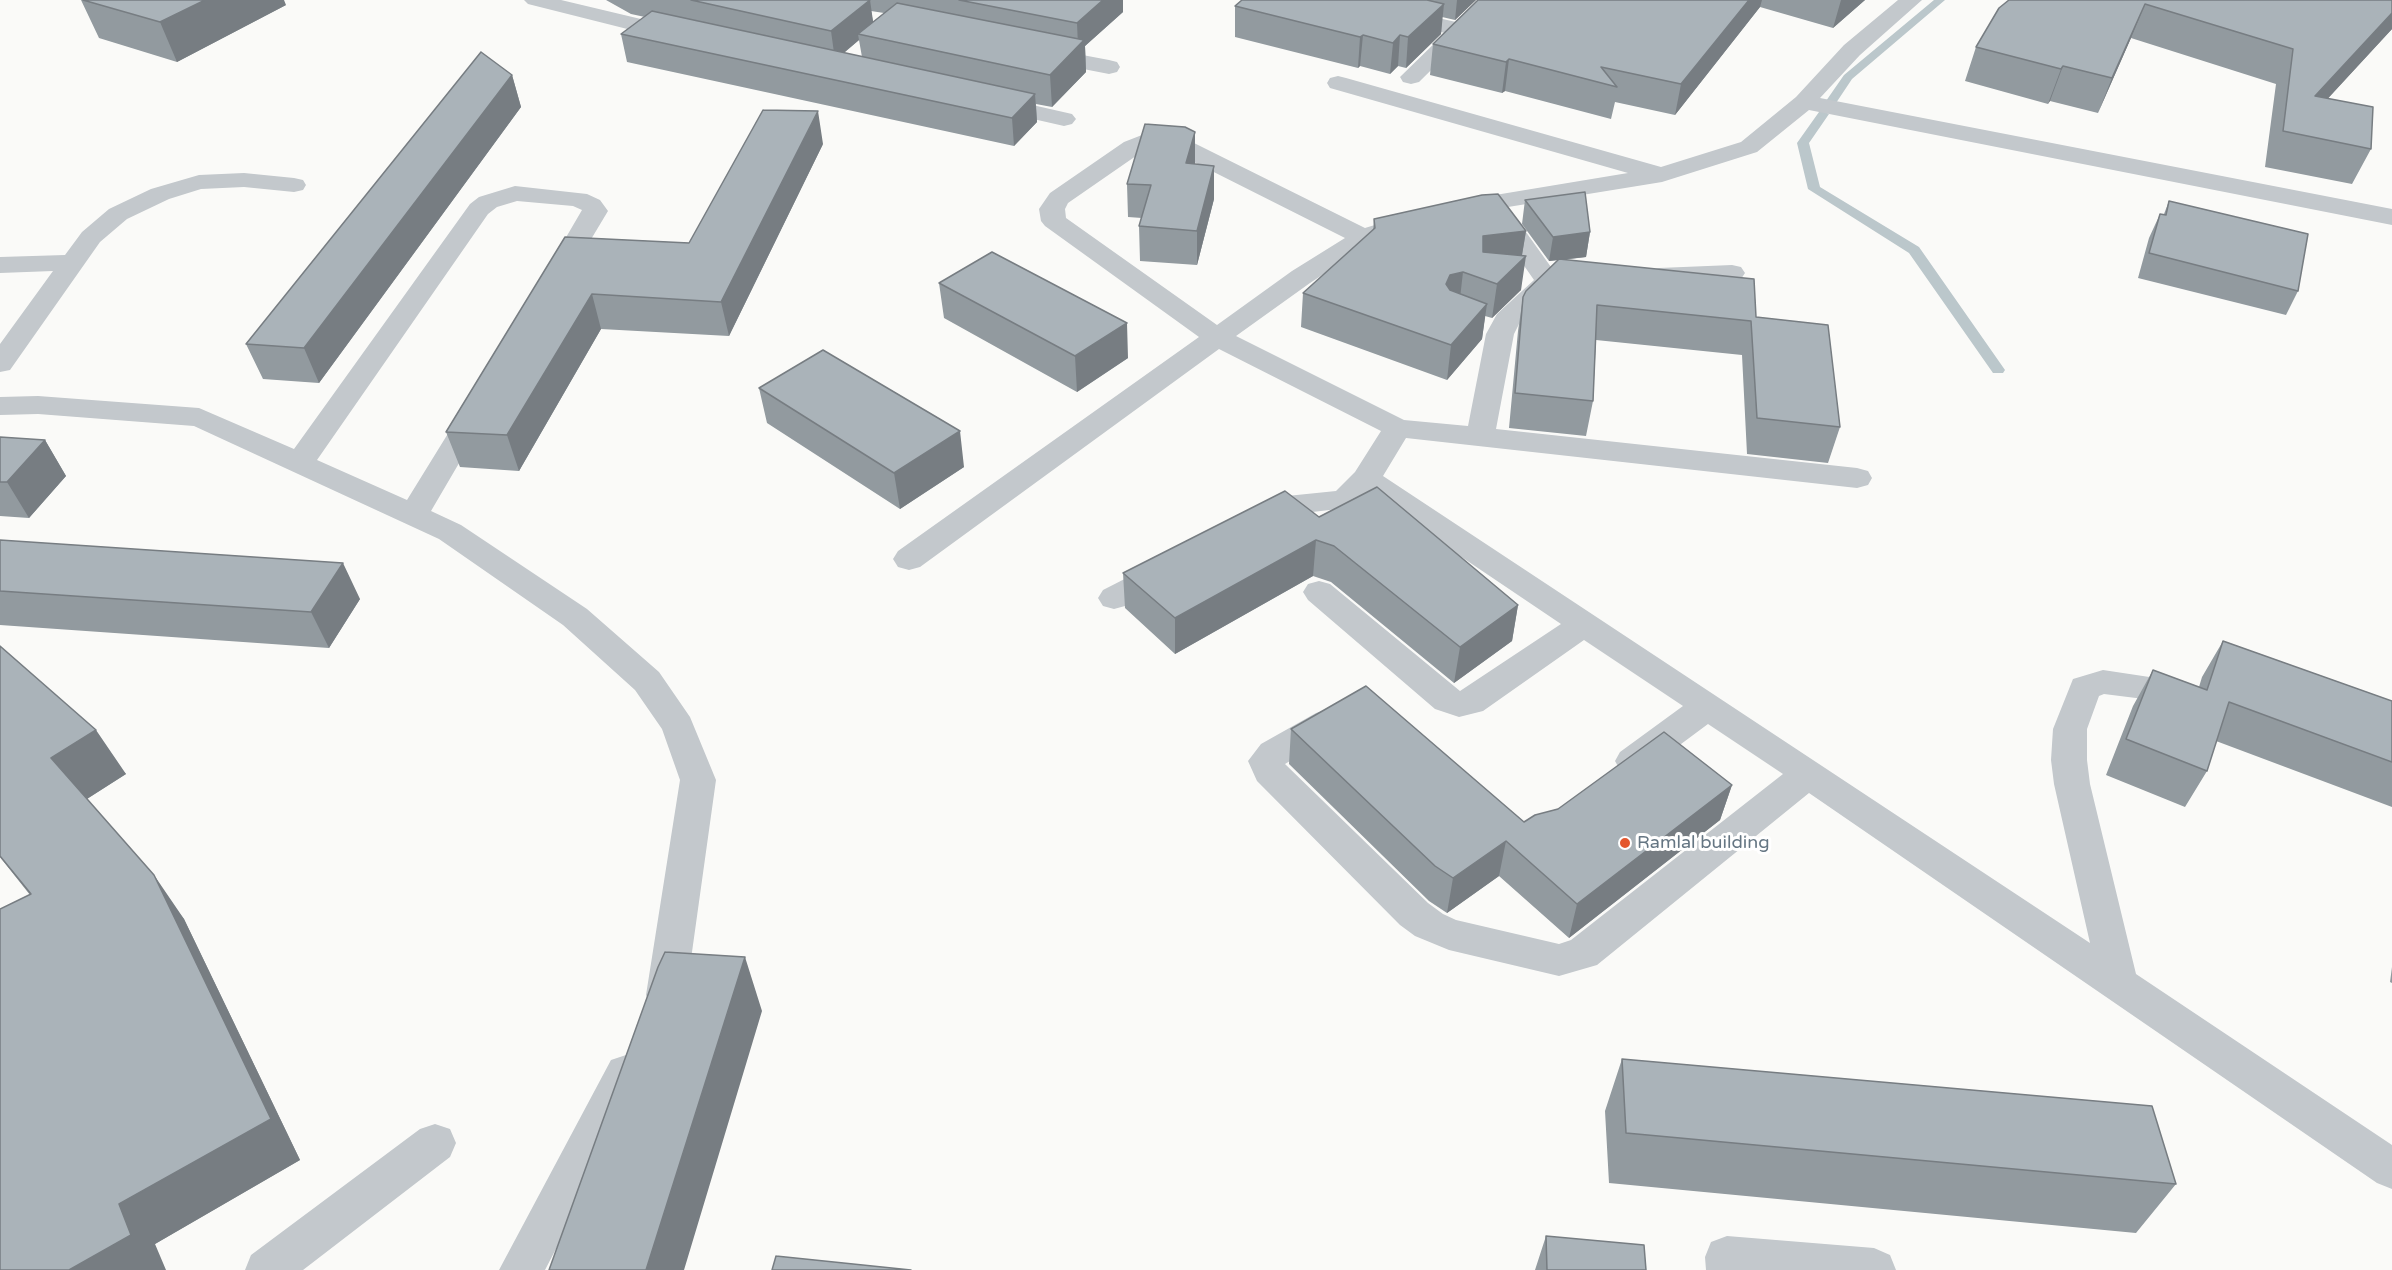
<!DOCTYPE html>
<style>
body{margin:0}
canvas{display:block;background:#fafaf8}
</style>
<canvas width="2392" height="1270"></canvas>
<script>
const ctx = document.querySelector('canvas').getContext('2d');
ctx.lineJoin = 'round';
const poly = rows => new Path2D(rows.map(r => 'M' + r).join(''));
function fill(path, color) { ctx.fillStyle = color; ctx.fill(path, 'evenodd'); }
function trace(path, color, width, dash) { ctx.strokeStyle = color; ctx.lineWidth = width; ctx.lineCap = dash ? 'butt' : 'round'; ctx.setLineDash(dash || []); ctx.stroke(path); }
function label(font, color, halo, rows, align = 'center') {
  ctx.font = font + ' "Varela Round",sans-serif'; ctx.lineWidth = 6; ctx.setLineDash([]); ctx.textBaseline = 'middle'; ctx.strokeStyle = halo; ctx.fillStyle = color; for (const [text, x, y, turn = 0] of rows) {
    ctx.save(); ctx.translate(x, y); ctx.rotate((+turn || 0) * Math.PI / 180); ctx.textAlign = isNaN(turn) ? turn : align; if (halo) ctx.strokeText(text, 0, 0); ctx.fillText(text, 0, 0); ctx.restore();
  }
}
fill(poly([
 [1934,0,1945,0,1852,79,1836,103,1828,103,1826,101,1844,75,1934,0],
 [1823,111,1829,114,1809,143,1820,187,1919,247,2005,370,2003,373,1993,373,1909,253,1808,189,1797,143,1819,112,1823,111]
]), '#bbc7cb');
fill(poly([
 [524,0,561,0,687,30,690,35,687,40,679,42,528,4,524,0],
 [1320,0,1359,0,1456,22,1479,0,1502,0,1419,82,1411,84,1403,82,1400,77,1445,33,1324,4,1320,0],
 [1898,0,1922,0,1860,55,1820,98,2392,209,2392,225,1809,110,1757,152,1662,182,1508,207,1561,281,1519,324,1514,334,1496,429,1857,468,1868,471,1872,478,1868,485,1857,488,1406,438,1383,476,2090,943,2054,784,2051,760,2053,729,2073,679,2103,670,2156,678,2161,687,2156,696,2144,699,2104,694,2099,696,2087,729,2087,760,2090,784,2136,974,2392,1145,2392,1189,2377,1183,1809,793,1597,965,1559,976,1449,950,1415,936,1400,925,1257,781,1248,761,1261,744,1316,713,1328,709,1340,713,1345,722,1340,731,1285,764,1428,903,1443,914,1456,920,1559,944,1571,940,1783,774,1708,724,1646,770,1633,774,1620,770,1615,761,1620,752,1683,706,1584,640,1483,711,1459,717,1435,709,1308,600,1303,592,1308,584,1319,581,1330,584,1460,691,1561,624,1368,494,1355,507,1304,513,1272,529,1261,532,1250,529,1246,522,1250,515,1287,496,1336,491,1355,472,1381,431,1219,349,920,567,909,570,898,567,893,559,898,551,1199,337,1045,226,1041,221,1039,209,1050,193,1124,142,1142,135,1161,135,1192,142,1365,228,1378,224,1387,227,1391,232,1387,237,1372,242,1310,283,1236,336,1404,420,1468,426,1486,334,1497,314,1534,280,1486,211,1459,215,1450,213,1447,208,1450,203,1459,201,1628,173,1330,88,1327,83,1330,78,1338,76,1346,78,1661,167,1741,142,1796,97,1844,45,1898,0],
 [1146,149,1176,153,1345,238,1292,271,1217,325,1066,218,1065,209,1068,203,1146,149],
 [1040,47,1109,60,1117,62,1120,67,1117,72,1109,74,1032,59,1029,54,1032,49,1040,47],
 [993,96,1072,114,1076,119,1072,124,1064,126,985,108,981,103,985,98,993,96],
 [244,173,294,178,303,180,306,185,303,190,294,192,244,187,201,189,169,199,127,219,100,242,10,370,0,372,0,344,53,271,0,273,0,257,65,255,82,232,109,209,151,189,199,175,244,173],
 [515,186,587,194,600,200,608,211,566,281,557,283,548,281,544,275,582,210,573,206,517,201,497,207,488,214,317,460,407,500,465,406,475,403,485,406,489,412,431,511,461,525,587,609,659,672,690,717,716,780,686,995,680,1007,666,1012,652,1007,646,995,680,780,662,729,635,690,563,625,439,539,194,426,38,414,0,415,0,397,38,396,199,408,294,449,470,204,479,197,515,186],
 [1732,265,1741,267,1745,273,1741,279,1659,284,1650,282,1646,276,1650,270,1659,268,1732,265],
 [1165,561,1176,564,1181,572,1176,580,1125,606,1114,609,1103,606,1098,598,1103,590,1154,564,1165,561],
 [626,1055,641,1060,647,1073,545,1270,499,1270,611,1060,626,1055],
 [435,1124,450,1129,456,1143,450,1157,303,1270,245,1270,251,1255,420,1129,435,1124],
 [1727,1236,1874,1248,1890,1255,1896,1270,1706,1270,1705,1257,1711,1242,1727,1236]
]), '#c3c8cc');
fill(poly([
 [81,0,83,0,286,5,177,62,99,38],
 [606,0,1123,0,1123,12,1085,46,1086,72,1052,107,1036,104,1037,122,1014,146,627,62,621,34,645,17,631,14],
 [871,11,884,13,873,22],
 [859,40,862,57,844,53],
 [1242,0,1476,0,1455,20,1442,17,1441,34,1406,68,1398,66,1390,74,1360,66,1358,68,1235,37,1235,6],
 [1478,0,1865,0,1833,28,1760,7,1675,115,1615,102,1611,119,1505,91,1502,93,1430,75,1433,44],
 [2009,0,2392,0,2392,29,2328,98,2371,149,2352,184,2265,167,2276,84,2131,38,2098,113,2050,101,2048,104,1965,81,1976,47],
 [512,75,521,107,319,383,263,379,246,344],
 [1195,132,1195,164,1214,166,1214,199,1197,265,1140,261,1139,226,1142,218,1128,217,1127,184],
 [823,144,729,336,601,329,519,471,460,467,446,432,565,237,689,243],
 [1525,200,1590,232,1586,257,1562,260,1756,317,1840,427,1828,463,1747,454,1742,355,1596,340,1593,401,1586,436,1509,428,1518,331,1523,297,1558,260,1549,261,1522,224],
 [2169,201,2298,291,2286,315,2138,278,2149,238,2160,214,2164,214],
 [1374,219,1526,231,1522,255,1521,290,1492,318,1485,316,1482,339,1447,380,1301,327,1303,293,1373,230],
 [939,283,1128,358,1077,392,944,318],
 [759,388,964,467,900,509,767,423],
 [0,437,45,440,66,476,29,518,0,516],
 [1319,517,1518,605,1512,641,1454,683,1331,582,1313,576,1175,654,1125,608,1123,573],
 [0,540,360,599,329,648,0,625],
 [2223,641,2392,701,2392,807,2216,741,2207,771,2185,807,2106,775,2133,706,2153,670,2199,687,2202,677],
 [0,646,126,774,87,799,184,919,300,1160,155,1244,0,1270,30,895,0,857],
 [1291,729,1524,822,1732,785,1720,820,1569,938,1499,876,1447,913,1429,901,1289,764],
 [2392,967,2392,983,2390,982],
 [1622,1059,2176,1184,2136,1233,1609,1183,1605,1111],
 [1546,1236,1646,1270,1535,1270]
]), '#929a9f');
fill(poly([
 [205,0,284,0,286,5,177,62,160,22],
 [870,0,874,28,858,34,859,40,835,60,831,31],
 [1103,0,1123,0,1123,12,1085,46,1086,72,1052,107,1050,75,1078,46,1077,23],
 [1457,0,1476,0,1455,20],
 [1749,0,1762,0,1760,7,1675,115,1681,84],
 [1841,0,1865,0,1833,28],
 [1444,4,1441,34,1406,68,1408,37],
 [2145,4,2131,38,2098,113,2112,78],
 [2392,13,2392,29,2298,131,2315,96],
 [1363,35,1360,66,1358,68,1360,37],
 [1400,35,1398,66,1390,74,1393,43],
 [1509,59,1505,91,1502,93,1506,62],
 [2063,66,2050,101,2048,104,2061,69],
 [512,75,521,107,319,383,304,348],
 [1035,94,1037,122,1014,146,1012,118],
 [818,111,823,144,729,336,721,302],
 [1195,132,1195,165,1186,163],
 [1214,166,1214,199,1197,265,1197,231],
 [1526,231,1521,261,1526,256,1521,290,1492,318,1497,284,1478,271,1483,236],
 [1590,232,1586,257,1549,261,1553,237],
 [1463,272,1459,307,1446,284,1450,275],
 [592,294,601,329,519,471,507,435],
 [1487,304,1482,339,1447,380,1451,345],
 [1127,323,1128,358,1077,392,1075,356],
 [960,431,964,467,900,509,894,473],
 [45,440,66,476,29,518,7,482],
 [1316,540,1313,576,1175,654,1175,618],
 [343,563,360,599,329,648,311,612],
 [1518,605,1512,641,1454,683,1460,647],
 [96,730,126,774,82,802,51,758],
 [1732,785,1720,820,1569,938,1577,904],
 [1506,841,1499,876,1447,913,1453,878],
 [154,875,184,919,300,1160,155,1244,166,1270,69,1270],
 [745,957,762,1011,684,1270,646,1270]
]), '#777d82');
const building = poly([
 [83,0,205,0,160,22,83,0],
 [691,0,870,0,831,31,691,0],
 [959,0,1103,0,1077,23,959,0],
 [1242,0,1427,0,1444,4,1408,37,1400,35,1393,43,1363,35,1360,37,1235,6,1242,0],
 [1478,0,1749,0,1681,84,1601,67,1617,87,1509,59,1506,62,1433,44,1478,0],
 [2009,0,2392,0,2392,13,2315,96,2373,107,2371,149,2283,131,2293,49,2145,4,2112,78,2063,66,2061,69,1976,47,1999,8,2009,0],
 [897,3,1084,40,1050,75,858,34,897,3],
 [652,11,1035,94,1012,118,621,34,652,11],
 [481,52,512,75,304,348,246,344,481,52],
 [763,110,818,111,721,302,592,294,507,435,446,432,565,237,689,243,763,110],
 [1145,124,1185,127,1195,132,1186,163,1214,166,1197,231,1139,226,1151,185,1127,184,1145,124],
 [1585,192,1590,232,1553,237,1525,200,1585,192],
 [1498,194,1526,231,1483,236,1483,252,1526,256,1497,284,1463,272,1450,275,1446,284,1450,290,1487,304,1451,345,1303,293,1375,228,1374,219,1482,195,1498,194],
 [2169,201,2308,234,2298,291,2149,253,2160,214,2166,215,2169,201],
 [992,252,1127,323,1075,356,939,283,992,252],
 [1559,259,1754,279,1756,317,1828,325,1840,427,1757,418,1751,321,1597,305,1593,401,1515,393,1523,297,1526,291,1559,259],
 [823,350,960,431,894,473,759,388,823,350],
 [0,437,45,440,7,482,0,482,0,437],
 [1377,487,1518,605,1460,647,1334,546,1316,540,1175,618,1123,573,1285,491,1319,517,1377,487],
 [0,540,343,563,311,612,0,591,0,540],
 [2223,641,2392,701,2392,762,2229,702,2207,771,2126,739,2153,670,2207,690,2223,641],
 [0,646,96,730,51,758,154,875,271,1119,119,1204,131,1235,69,1270,0,1270,0,909,31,894,0,856,0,646],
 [1366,686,1524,822,1535,815,1558,809,1664,732,1732,785,1577,904,1506,841,1453,878,1435,866,1291,729,1366,686],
 [665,952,745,957,646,1270,549,1270,658,967,665,952],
 [1622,1059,2152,1106,2176,1184,1626,1133,1622,1059],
 [1546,1236,1644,1245,1646,1270,1547,1270,1546,1236],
 [776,1256,911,1270,772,1270,776,1256]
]);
fill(building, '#aab3b9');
trace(building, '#777d82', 1.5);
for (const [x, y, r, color] of [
 [1625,843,6,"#e4572e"]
]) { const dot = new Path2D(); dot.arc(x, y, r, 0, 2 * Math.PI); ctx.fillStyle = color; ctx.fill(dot); trace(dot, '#fff', 2); }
label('18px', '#657683', '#fff', [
 ["Ramlal building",1637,843]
], 'left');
</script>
